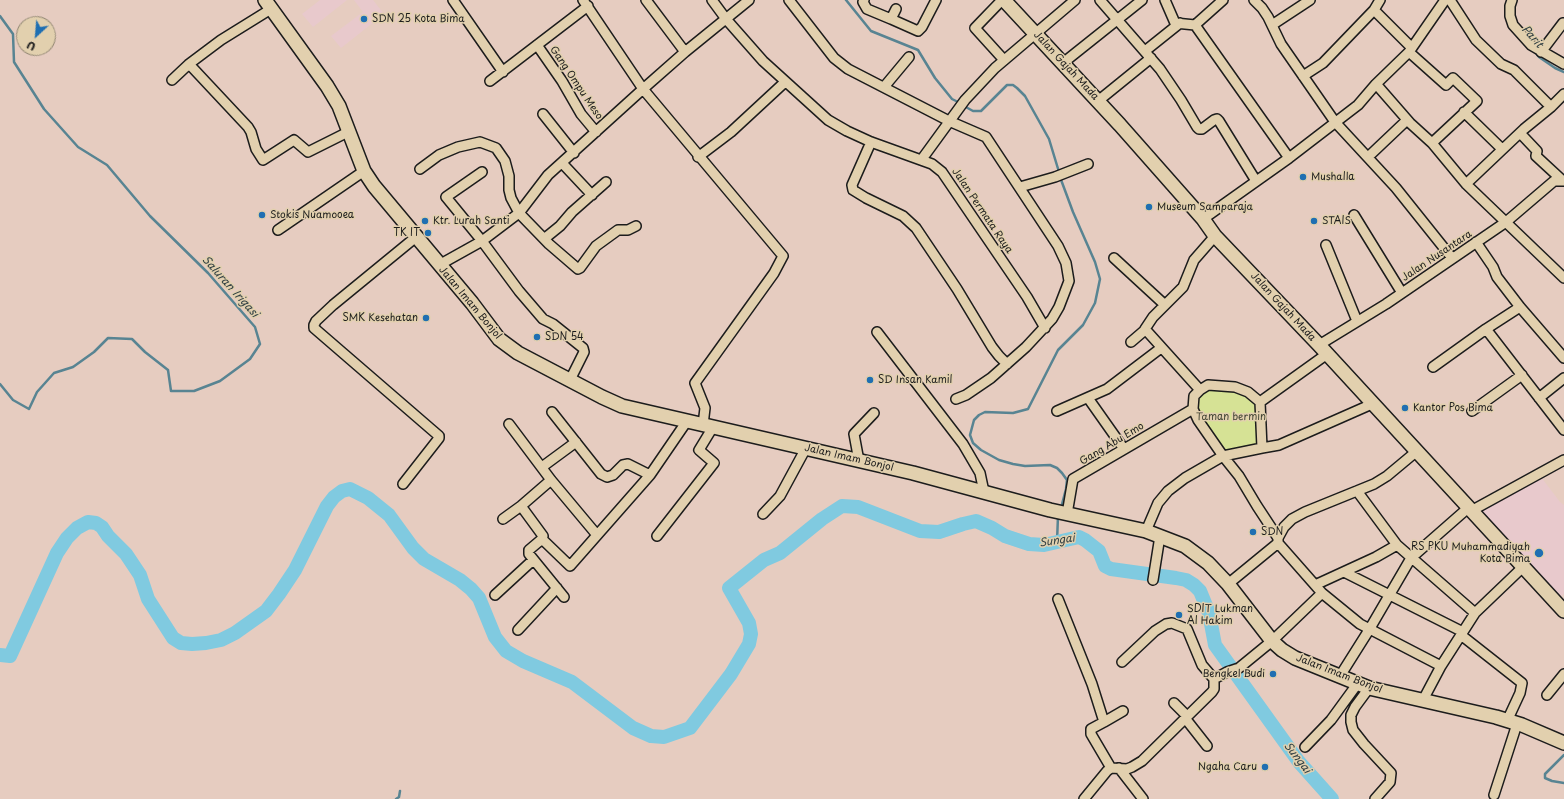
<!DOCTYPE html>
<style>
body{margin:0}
#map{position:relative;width:1564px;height:799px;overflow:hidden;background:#e6ccc0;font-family:"Playpen Sans",sans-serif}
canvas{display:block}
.north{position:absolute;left:16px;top:16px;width:40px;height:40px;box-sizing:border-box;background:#e2d0ae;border:1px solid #938874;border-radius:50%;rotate:206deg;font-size:11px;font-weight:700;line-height:16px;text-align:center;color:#1c1c1c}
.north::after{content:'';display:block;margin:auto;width:14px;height:18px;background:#1f6fb2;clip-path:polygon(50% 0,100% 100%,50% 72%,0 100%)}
</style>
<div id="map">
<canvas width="1564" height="799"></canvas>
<div class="north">U</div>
</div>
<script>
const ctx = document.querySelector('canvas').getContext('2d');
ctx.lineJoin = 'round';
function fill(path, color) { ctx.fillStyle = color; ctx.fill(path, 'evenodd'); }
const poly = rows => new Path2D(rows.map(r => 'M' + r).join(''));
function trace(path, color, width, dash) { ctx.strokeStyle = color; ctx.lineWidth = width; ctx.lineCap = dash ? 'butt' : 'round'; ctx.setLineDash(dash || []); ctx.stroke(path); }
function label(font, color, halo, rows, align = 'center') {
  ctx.font = font + ' "Playpen Sans",sans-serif'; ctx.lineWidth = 3; ctx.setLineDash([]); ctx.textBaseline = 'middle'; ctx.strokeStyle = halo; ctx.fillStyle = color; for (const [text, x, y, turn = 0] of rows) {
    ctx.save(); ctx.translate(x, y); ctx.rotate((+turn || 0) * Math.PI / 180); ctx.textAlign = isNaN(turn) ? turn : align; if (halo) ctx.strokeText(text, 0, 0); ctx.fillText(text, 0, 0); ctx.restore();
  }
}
fill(poly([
 [320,0,347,0,313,27,302,14],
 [354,0,373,0,384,14,341,48,331,36,363,12],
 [1541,477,1560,502,1564,505,1564,594,1557,599,1475,512]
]), '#e8c9cc');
fill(poly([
 [1210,387,1240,391,1255,402,1257,409,1260,446,1223,452,1216,449,1195,404,1197,397]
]), '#d6e295');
trace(poly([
 [846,0,871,31,918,50,935,78,952,99,960,103],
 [0,16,13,34,14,62,44,109,78,147,107,165,150,216,208,273,255,327,260,344,250,359,220,381,194,391,171,391,168,370,145,352,132,339,108,338,94,352,73,367,54,373,37,392,29,409,13,400,0,384],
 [1535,52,1539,57,1555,68,1564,72],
 [964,106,973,111,981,111,1007,85,1013,85,1017,88,1025,96,1049,139,1059,172],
 [1060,177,1073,212,1095,262,1100,279,1095,303,1083,325,1058,350,1028,409,1013,413,985,412,979,415,974,420,970,435,973,443,981,450,999,460,1013,464,1025,466,1050,465,1057,468,1062,473,1067,480,1066,489,1061,508],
 [1057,542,1058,516],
 [1564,755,1545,774,1545,778,1552,781,1564,783],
 [396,799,399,797,400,791]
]), '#588492', 2.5);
trace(poly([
 [0,655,10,656,57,553,67,538,77,528,88,522,96,523,102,527,108,536,126,554,140,575,148,599,173,638,181,643,192,644,206,643,221,640,235,633,266,611,279,594,295,570,327,506,334,497,342,491,350,489,368,498,389,515,413,548,424,559,460,580,471,589,479,598,495,637,506,651,523,661,572,682,633,728,651,736,664,737,690,728,731,674,749,644,751,634,749,623,729,588,764,560,780,553,822,519,842,506,858,507,920,531,939,532,963,524,976,521,992,528,1005,536,1029,544,1044,545,1079,537,1085,540,1099,551,1105,566,1111,569,1176,578,1186,580,1194,585,1200,591,1209,613,1215,645,1299,762,1332,799]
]), '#80cae0', 14);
const street = poly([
 [453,0,503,72],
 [583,0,643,89,783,256,774,273,695,383,705,408,703,425],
 [646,0,685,52],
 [712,0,726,19,763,61,828,120,847,131,871,142,932,164,942,172,1027,297,1045,328],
 [789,0,834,58,848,69,949,121,986,137,1058,246,1066,263,1069,281,1059,307,1052,319,1026,347,991,378,966,395,956,399],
 [864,0,863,2,867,9,891,19,896,9],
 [1002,0,975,28,1004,60],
 [1100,0,1160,69,1181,100,1197,127,1199,129,1202,129,1214,120,1217,119,1219,121,1256,181],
 [1165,0,1175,23,1195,25,1289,158],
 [1254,0,1262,8,1268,17,1281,44,1335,122,1396,188,1452,258],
 [1450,0,1476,40,1501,64,1514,70,1551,107],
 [1512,0,1510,6,1510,16,1513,25,1531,45,1564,64],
 [1374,10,1411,47],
 [891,19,918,31,922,27,936,0],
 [1195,25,1223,0],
 [1272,25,1310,0],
 [537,45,562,81,581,114,596,132],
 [1145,51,1180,23],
 [1409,52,1446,85,1453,78,1477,101,1432,143],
 [1541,52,1563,23],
 [1063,63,1142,0],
 [189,64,248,127,251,132,256,149,263,160,294,140,308,152,348,132],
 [1303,76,1323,63,1374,10,1380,0],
 [172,80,189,64,221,40,271,9],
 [490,81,588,6],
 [1376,84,1410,123,1432,143,1466,184,1564,278],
 [884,87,909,57],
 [1098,101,1151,58],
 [1464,112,1502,149],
 [543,114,574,153],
 [1520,133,1537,151,1536,156,1562,180],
 [871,142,852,185,853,190,866,198,903,216,916,228,957,289,992,347,999,356,1007,364],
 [698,157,731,132,785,82],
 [1368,157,1407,120],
 [922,159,965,100,995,68,1075,0],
 [562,163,592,195],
 [420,169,439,155,458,147,480,142,496,148,505,161,509,176,509,190,511,198,519,213,549,244,578,269,580,268,596,246,618,230,628,230,636,226],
 [482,172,446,197,482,241,519,291,543,319,553,324,583,348,584,352,570,380],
 [1466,184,1524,129,1551,107,1564,94],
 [1020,187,1055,177,1088,164],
 [1354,215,1402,293],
 [1203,219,1289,158,1358,105,1376,84,1409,52,1445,0],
 [278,230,364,171],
 [544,239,560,226,572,212,606,182],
 [1476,242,1493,267,1497,277,1520,307,1564,358],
 [1326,245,1357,321],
 [1114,258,1165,305],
 [439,265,482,241,519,213,548,175,643,89,685,52,749,0],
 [1520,307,1486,329,1564,430],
 [877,332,963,444,980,473,984,492],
 [1131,342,1145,330],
 [1319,345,1386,304,1506,222,1554,181,1564,181],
 [1433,367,1486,329],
 [1200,390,1145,329,1153,317,1183,287,1194,260,1215,236],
 [1088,398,1124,449],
 [1539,398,1564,378],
 [1260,402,1262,448,1223,456,1198,420,1193,409,1194,396,1200,390,1208,385,1235,387,1248,392,1260,402,1327,354],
 [1057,411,1107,389,1161,348],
 [1472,411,1522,375],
 [552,412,601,474,607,477,613,475,623,465,628,464,650,475,687,421],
 [509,424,551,480,597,535],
 [1262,448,1279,445,1372,404],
 [859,461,854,434,874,413],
 [542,467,576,442],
 [403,484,439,438,439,436,314,328,314,325,316,321,333,305,416,237],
 [1357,491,1397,545,1475,613],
 [521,506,543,536,542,539,529,550,529,554,564,597],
 [1471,511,1564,460],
 [763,514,780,496,806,448],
 [1067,514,1073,479,1193,409],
 [503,519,521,506,551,480],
 [1146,531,1158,503,1168,491,1185,478,1223,456,1239,476,1257,506,1278,538],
 [657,536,714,463,699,450,713,427],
 [542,539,570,566,650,475],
 [1278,543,1322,593,1360,624,1441,666],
 [1344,572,1463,632],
 [1153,580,1160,536],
 [1228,584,1278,543,1278,538,1284,527,1292,519,1305,512,1374,484,1387,476,1417,451],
 [1315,585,1376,557,1397,545],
 [495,595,533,560],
 [1058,599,1092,684,1104,722,1091,729,1091,734,1111,768],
 [518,630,557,588],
 [1461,635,1522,683,1520,693,1507,721],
 [1122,662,1155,631,1166,624,1172,623,1187,629,1202,665,1214,679],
 [1340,676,1369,630,1411,558,1468,508],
 [1369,688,1355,707,1351,715,1351,722,1353,730,1364,744,1391,773,1390,782,1375,799],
 [1547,695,1564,674],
 [1423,700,1441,666,1475,613,1523,567],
 [1174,703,1187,716],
 [1185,718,1207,746],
 [1104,722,1123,711],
 [1305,747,1331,720,1358,683],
 [1119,768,1143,799],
 [1494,795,1517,724],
 [1084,799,1107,771,1111,768,1127,769,1132,767,1142,761,1212,692,1214,689,1214,679,1227,672,1239,668,1272,641,1322,593]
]);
const secondary = poly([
 [265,0,327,86,339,106,364,171,374,186,472,303,499,339,518,353,602,397,622,406,913,473,1050,510,1146,531,1185,546,1208,563,1228,584,1272,641,1282,650,1295,658,1369,688,1496,717,1522,725,1564,743],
 [1004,0,1120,125,1203,219,1215,236,1319,345,1564,611]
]);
trace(street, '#1c1c1c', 12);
trace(secondary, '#1c1c1c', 16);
trace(street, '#e2d0ae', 9);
trace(secondary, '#e2d0ae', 13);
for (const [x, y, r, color] of [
 [364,19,4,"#1f6fb2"],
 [1303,177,4,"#1f6fb2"],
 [1149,207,4,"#1f6fb2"],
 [262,215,4,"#1f6fb2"],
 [425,221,4,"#1f6fb2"],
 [1314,221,4,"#1f6fb2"],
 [428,233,4,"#1f6fb2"],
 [426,318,4,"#1f6fb2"],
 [537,337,4,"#1f6fb2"],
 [870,380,4,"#1f6fb2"],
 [1405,408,4,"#1f6fb2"],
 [1253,532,4,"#1f6fb2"],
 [1539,553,5,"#1f6fb2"],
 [1179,615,4,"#1f6fb2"],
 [1273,674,4,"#1f6fb2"],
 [1265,767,4,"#1f6fb2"]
]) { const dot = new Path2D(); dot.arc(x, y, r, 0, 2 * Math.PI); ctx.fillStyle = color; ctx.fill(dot); trace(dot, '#e2d0ae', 1.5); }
label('10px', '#1c1c1c', '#e2d0ae', [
 ["SDN 25 Kota Bima",372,19],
 ["Mushalla",1311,177],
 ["Museum Samparaja",1157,207],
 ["Stokis Nuamooea",270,215],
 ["Ktr. Lurah Santi",433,221],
 ["STAIS",1322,221],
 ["TK IT",420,233,"right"],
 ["SMK Kesehatan",418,318,"right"],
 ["SDN 54",545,337],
 ["SD Insan Kamil",878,380],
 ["Kantor Pos Bima",1413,408],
 ["SDN",1261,532],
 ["RS PKU Muhammadiyah",1530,547,"right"],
 ["Kota Bima",1530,559,"right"],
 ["SDIT Lukman",1187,609],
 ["Al Hakim",1187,621],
 ["Bengkel Budi",1265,674,"right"],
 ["Ngaha Caru",1257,767,"right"]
], 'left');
label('10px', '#1c1c1c', '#e2d0ae', [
 ["Jalan Gajah Mada",1066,66,47],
 ["Gang Ompu Meso",576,83,56],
 ["Jalan Permata Raya",982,211,56],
 ["Jalan Nusantara",1437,256,-34],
 ["Jalan Imam Bonjol",470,303,50],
 ["Jalan Gajah Mada",1283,307,47],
 ["Gang Abu Emo",1112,444,-31],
 ["Jalan Imam Bonjol",849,458,13],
 ["Jalan Imam Bonjol",1339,674,21]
]);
label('10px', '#414434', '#e2d0ae', [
 ["Taman bermin",1231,417]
]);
label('italic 11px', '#303f43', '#e2d0ae', [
 ["Parit",1532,37,48],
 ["Saluran Irigasi",230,287,48],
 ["Sungai",1057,541,-9],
 ["Sungai",1297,758,52]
]);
</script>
